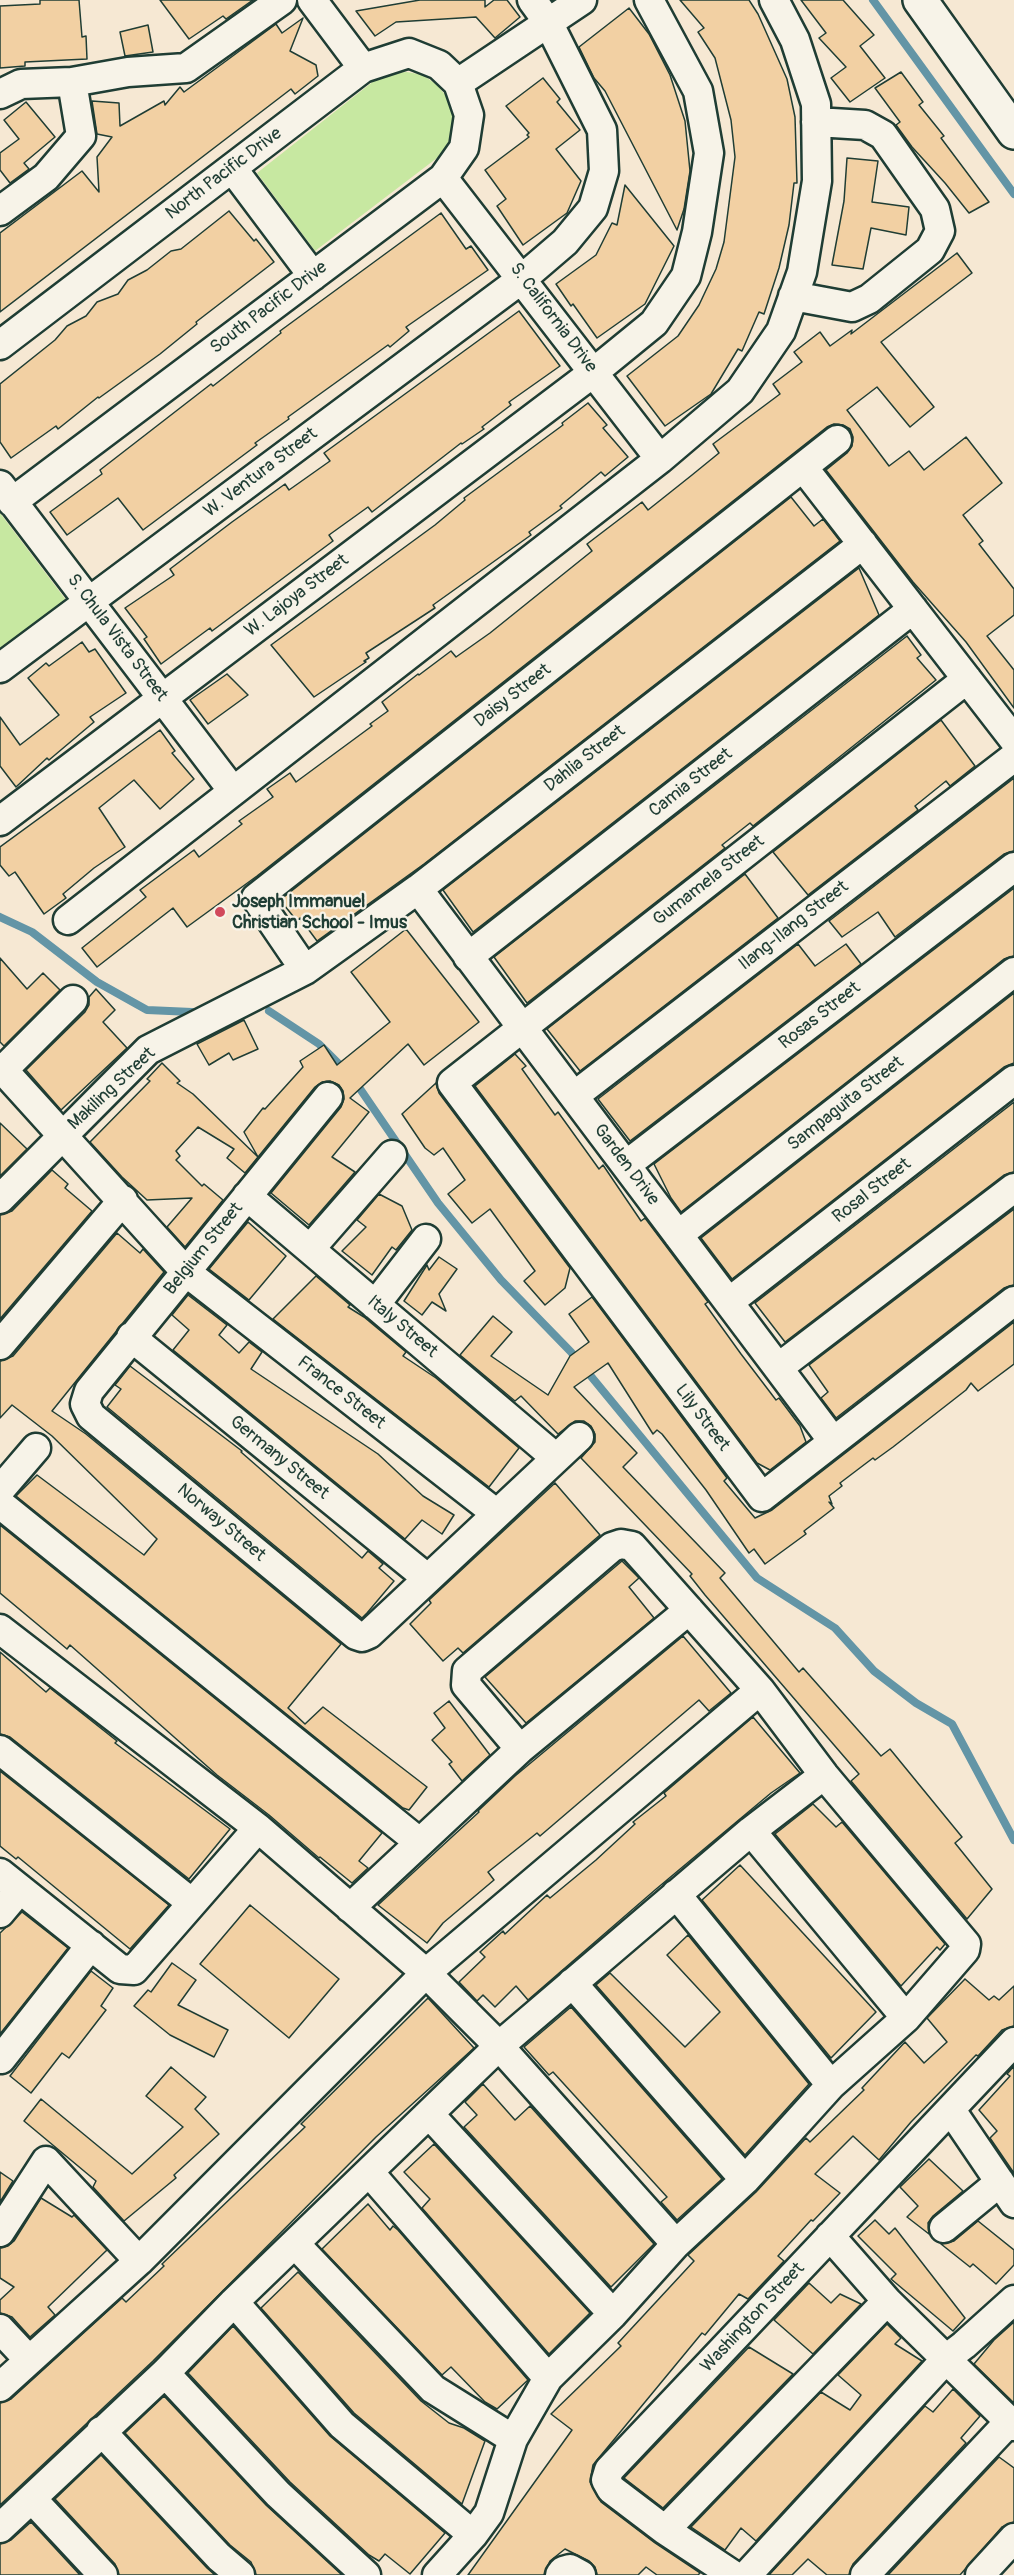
<!DOCTYPE html>
<style>
body{margin:0}
canvas{display:block;background:#f6e8d3}
</style>
<canvas width="1014" height="2575"></canvas>
<script>
const ctx = document.querySelector('canvas').getContext('2d');
ctx.lineJoin = 'round';
function fill(path, color) { ctx.fillStyle = color; ctx.fill(path, 'evenodd'); }
const poly = rows => new Path2D(rows.map(r => 'M' + r).join(''));
function trace(path, color, width, dash) { ctx.strokeStyle = color; ctx.lineWidth = width; ctx.lineCap = dash ? 'butt' : 'round'; ctx.setLineDash(dash || []); ctx.stroke(path); }
function label(font, color, halo, rows, align = 'center') {
  ctx.font = font + ' Pangolin,sans-serif'; ctx.lineWidth = 4.5; ctx.setLineDash([]); ctx.textBaseline = 'middle'; ctx.strokeStyle = halo; ctx.fillStyle = color; for (const [text, x, y, turn = 0] of rows) {
    ctx.save(); ctx.translate(x, y); ctx.rotate((+turn || 0) * Math.PI / 180); ctx.textAlign = isNaN(turn) ? turn : align; if (halo) ctx.strokeText(text, 0, 0); ctx.fillText(text, 0, 0); ctx.restore();
  }
}
fill(poly([
 [407,72,423,75,437,85,447,97,453,113,453,129,447,145,437,158,315,251,257,173,375,80,391,73],
 [0,513,66,600,0,648]
]), '#c7e8a1');
trace(poly([
 [873,0,1014,194],
 [0,917,32,932,97,982,147,1010,192,1012],
 [269,1011,319,1044,344,1069],
 [354,1080,438,1203,501,1280,571,1352,757,1578,835,1628,874,1671,916,1703,952,1724,1014,1840]
]), '#6395a6', 8);
const building = poly([
 [40,0,79,0,82,37,86,36,87,59,25,62,25,66,0,68,0,6,40,4,40,0],
 [160,0,253,0,226,19,223,16,189,39,160,0],
 [420,0,485,0,485,7,494,0,507,0,520,17,495,38,476,17,396,22,375,36,356,11,420,0],
 [680,0,749,0,758,14,787,79,795,117,797,183,794,183,789,225,779,268,764,314,759,312,742,351,738,349,711,394,665,426,627,376,678,336,699,305,716,269,724,242,735,157,731,120,715,58,698,32,704,28,680,0],
 [801,0,843,0,874,35,860,46,885,78,850,102,831,78,846,67,819,38,826,33,801,0],
 [629,8,649,34,670,75,685,121,690,171,684,209,677,230,605,91,594,78,579,47,629,8],
 [303,18,290,51,316,65,318,76,295,94,291,89,0,312,0,233,82,171,99,192,97,157,112,137,97,134,92,101,119,103,120,126,164,101,165,105,180,87,184,92,276,24,282,33,303,18],
 [148,25,153,52,125,56,120,32,148,25],
 [901,72,923,102,919,105,944,136,941,138,989,202,969,213,945,183,912,147,896,125,900,122,875,88,901,72],
 [543,78,560,99,557,102,580,130,556,149,581,181,567,213,523,245,497,206,506,199,485,170,529,137,527,135,529,133,506,106,543,78],
 [26,102,55,137,24,163,29,169,10,183,0,170,0,153,19,139,4,120,26,102],
 [847,158,878,161,872,202,909,207,906,235,871,228,863,269,832,265,844,201,847,158],
 [625,185,674,246,645,304,597,338,573,304,571,306,556,284,596,255,612,223,617,225,625,185],
 [229,211,254,241,256,239,274,262,196,322,197,324,160,354,99,398,98,397,58,429,56,426,11,458,0,442,0,384,55,340,67,326,86,316,97,302,118,294,128,280,147,270,171,251,181,249,229,211],
 [441,213,466,249,471,246,488,270,406,327,409,331,390,347,388,345,288,417,289,419,255,443,257,445,143,530,118,498,67,535,50,512,102,474,100,470,211,384,213,386,281,333,280,331,441,213],
 [957,253,972,273,881,342,934,407,910,427,877,387,847,410,889,466,909,451,924,470,966,437,1002,483,963,515,983,541,979,544,1014,589,1014,615,987,636,1014,670,1014,708,966,642,913,582,826,470,847,453,852,446,853,437,850,429,843,425,834,424,827,427,257,876,187,927,173,908,97,967,82,948,146,897,140,890,194,850,199,857,242,824,239,821,273,797,267,789,290,773,296,782,372,726,370,724,388,711,382,702,418,674,419,675,451,651,456,657,490,633,592,551,587,544,642,502,648,510,692,475,719,453,713,444,780,394,773,384,802,362,794,352,820,332,830,346,852,330,851,334,957,253],
 [519,311,560,366,509,402,511,405,482,427,484,429,462,444,461,443,372,512,368,507,329,535,333,541,212,631,210,628,161,664,144,639,147,637,125,608,174,575,170,569,232,522,285,484,289,490,330,461,324,453,519,311],
 [588,403,607,425,603,428,628,457,605,476,601,472,560,506,562,508,529,532,531,535,433,605,435,608,366,653,369,658,364,661,366,662,314,697,271,645,435,525,465,500,464,498,563,425,562,423,588,403],
 [791,497,814,526,823,519,840,541,424,864,317,941,300,918,297,921,280,900,791,497],
 [859,568,879,615,473,932,443,890,859,568],
 [907,636,921,655,917,658,936,680,753,826,750,823,722,845,725,848,527,1003,494,957,907,636],
 [82,642,89,652,95,649,126,693,90,717,94,722,49,760,47,758,16,787,0,766,0,717,20,745,59,715,28,678,46,663,49,666,82,642],
 [227,674,248,695,208,724,190,700,227,674],
 [941,720,975,766,950,786,946,781,915,806,918,810,808,895,773,852,941,720],
 [160,730,175,751,172,753,194,779,160,809,134,780,99,808,125,847,94,868,63,894,66,898,44,914,15,872,9,876,0,865,0,847,160,730],
 [1014,778,1014,851,1004,854,895,937,878,912,842,937,829,921,1014,778],
 [745,874,778,918,580,1071,547,1029,745,874],
 [1014,888,1014,956,1004,959,681,1212,671,1198,654,1164,1014,888],
 [406,929,479,1022,424,1065,408,1044,350,1098,369,1112,332,1157,355,1172,309,1225,271,1193,341,1107,344,1099,343,1091,339,1085,330,1081,322,1082,315,1087,245,1173,227,1158,234,1149,198,1127,176,1151,180,1156,176,1160,202,1186,204,1184,223,1200,185,1247,167,1227,192,1198,147,1200,122,1177,90,1142,150,1081,147,1079,162,1063,180,1081,177,1083,193,1094,258,1157,244,1132,263,1108,265,1109,303,1067,300,1061,324,1045,337,1065,390,1022,351,972,406,929],
 [798,944,815,966,846,944,861,964,630,1141,598,1099,798,944],
 [0,958,27,989,43,973,60,990,4,1046,0,1042,0,958],
 [96,989,115,1010,103,1022,127,1048,61,1110,26,1070,85,1012,89,1005,89,997,96,989],
 [1014,993,1014,1063,1004,1067,732,1279,701,1238,1014,993],
 [244,1020,258,1049,233,1060,229,1053,209,1065,197,1044,244,1020],
 [515,1054,526,1066,522,1069,555,1115,558,1112,599,1169,603,1165,641,1221,645,1218,708,1302,705,1304,741,1354,776,1400,779,1398,800,1426,806,1442,770,1470,757,1463,475,1086,515,1054],
 [436,1083,439,1093,570,1268,565,1288,545,1305,524,1281,535,1271,490,1209,472,1223,448,1194,465,1180,443,1148,434,1155,425,1148,402,1114,436,1083],
 [1014,1102,1014,1172,1004,1175,785,1342,755,1303,1014,1102],
 [0,1123,27,1149,0,1176,0,1123],
 [52,1170,68,1184,65,1188,92,1211,0,1319,0,1215,12,1211,52,1170],
 [379,1194,402,1206,412,1230,396,1250,392,1247,372,1275,342,1251,366,1227,357,1220,379,1194],
 [1014,1209,1014,1285,1004,1288,836,1418,821,1398,828,1392,809,1365,1014,1209],
 [248,1222,286,1256,249,1300,209,1269,248,1222],
 [117,1233,140,1253,143,1249,164,1272,52,1411,86,1434,341,1644,288,1708,305,1724,323,1707,427,1787,409,1810,403,1808,16,1496,37,1475,144,1555,157,1539,52,1436,12,1405,0,1418,0,1361,13,1356,117,1233],
 [439,1257,457,1269,439,1294,446,1311,432,1302,422,1315,404,1301,427,1265,429,1270,439,1257],
 [316,1276,350,1305,348,1307,364,1317,406,1352,403,1356,436,1378,519,1448,489,1487,273,1319,316,1276],
 [188,1295,227,1325,219,1335,239,1353,249,1342,262,1352,251,1369,378,1454,423,1496,454,1515,442,1534,422,1520,405,1539,173,1350,189,1330,172,1315,188,1295],
 [592,1297,727,1478,724,1481,755,1518,772,1510,1014,1322,1014,1364,978,1391,971,1383,966,1390,893,1447,875,1460,873,1458,840,1483,842,1486,829,1496,832,1504,829,1502,834,1508,804,1531,806,1534,765,1564,754,1549,749,1553,706,1490,662,1434,657,1430,653,1434,608,1363,574,1387,637,1453,623,1467,725,1573,720,1578,799,1672,803,1668,881,1756,890,1749,962,1837,955,1843,992,1889,967,1919,851,1781,859,1774,705,1595,690,1576,692,1574,581,1458,595,1442,595,1434,591,1426,584,1421,575,1421,558,1434,521,1396,515,1401,460,1355,493,1316,512,1332,491,1356,548,1395,570,1356,589,1342,569,1314,592,1297],
 [130,1366,242,1451,241,1452,362,1558,368,1551,383,1564,379,1568,394,1581,367,1613,362,1618,107,1407,121,1389,115,1385,130,1366],
 [555,1483,600,1535,463,1653,458,1648,443,1661,410,1624,431,1603,429,1600,555,1483],
 [0,1525,382,1833,359,1861,368,1868,352,1883,320,1857,319,1858,269,1815,217,1775,70,1645,67,1649,0,1593,0,1525],
 [622,1561,639,1578,629,1587,654,1618,526,1723,485,1677,622,1561],
 [683,1636,731,1693,709,1711,699,1700,540,1836,537,1833,488,1872,494,1880,443,1923,427,1943,378,1905,479,1812,478,1811,515,1776,683,1636],
 [0,1652,46,1692,50,1688,117,1741,115,1743,230,1829,189,1879,10,1737,0,1734,0,1652],
 [449,1701,490,1755,462,1781,449,1764,452,1762,432,1740,445,1728,434,1713,449,1701],
 [753,1717,800,1773,771,1793,655,1890,528,2000,516,1986,495,2007,483,1995,477,2001,459,1982,485,1957,480,1952,503,1931,505,1934,547,1895,550,1898,596,1860,635,1824,633,1822,666,1796,664,1793,753,1717],
 [0,1771,169,1905,130,1949,18,1857,16,1859,0,1846,0,1771],
 [813,1804,836,1827,842,1822,945,1944,940,1950,937,1947,901,1986,775,1834,813,1804],
 [740,1865,876,2012,831,2058,702,1900,740,1865],
 [250,1905,339,1979,289,2038,200,1964,250,1905],
 [22,1912,68,1948,0,2034,0,1933,22,1912],
 [688,1935,809,2084,745,2155,596,1985,610,1973,685,2047,720,2012,667,1955,688,1935],
 [172,1963,196,1980,178,2005,228,2030,214,2057,170,2035,134,2006,148,1990,151,1992,172,1963],
 [91,1971,113,1988,101,2006,106,2010,69,2058,62,2053,31,2093,10,2076,91,1971],
 [965,1979,989,2000,994,1996,999,2000,1014,1986,1014,2026,1002,2030,978,2056,976,2055,911,2122,879,2160,853,2136,815,2174,840,2193,813,2221,811,2220,778,2256,784,2261,748,2299,739,2294,705,2335,702,2333,593,2465,590,2482,601,2502,655,2543,700,2573,698,2575,657,2575,646,2567,638,2575,597,2575,595,2567,589,2561,565,2549,550,2561,544,2575,468,2575,572,2430,551,2414,621,2346,618,2343,694,2261,688,2255,756,2192,806,2138,810,2142,864,2090,862,2088,905,2042,924,2063,947,2042,927,2018,965,1979],
 [428,1998,474,2048,376,2137,153,2361,0,2505,0,2403,11,2399,122,2298,126,2302,164,2266,162,2264,305,2127,301,2124,428,1998],
 [571,2007,722,2179,677,2220,661,2202,667,2197,553,2072,549,2075,524,2047,571,2007],
 [1014,2066,1014,2173,990,2138,997,2131,979,2110,1010,2076,1007,2074,1014,2066],
 [171,2067,206,2097,195,2109,219,2134,174,2175,176,2178,124,2221,93,2187,96,2181,24,2121,41,2099,132,2174,183,2127,146,2096,171,2067],
 [483,2084,515,2120,530,2106,654,2244,611,2287,464,2127,477,2115,465,2102,483,2084],
 [434,2144,590,2313,549,2354,422,2208,430,2199,404,2172,434,2144],
 [929,2159,963,2191,933,2216,928,2223,929,2234,907,2217,918,2206,900,2187,929,2159],
 [0,2172,13,2181,0,2202,0,2172],
 [41,2198,72,2217,74,2215,107,2250,48,2307,55,2315,30,2337,12,2317,0,2313,0,2300,14,2287,0,2278,0,2248,8,2246,14,2241,41,2198],
 [368,2204,390,2230,393,2226,398,2230,528,2380,497,2409,485,2402,451,2367,442,2375,322,2249,368,2204],
 [875,2220,889,2234,895,2228,965,2318,953,2331,891,2279,896,2274,858,2236,875,2220],
 [978,2221,1014,2250,1014,2265,996,2284,973,2264,970,2267,941,2244,954,2241,978,2221],
 [298,2272,421,2401,449,2423,464,2428,485,2441,462,2504,354,2413,261,2308,298,2272],
 [809,2283,831,2303,840,2294,861,2304,813,2354,774,2320,809,2283],
 [1014,2322,1014,2403,974,2364,994,2340,1014,2322],
 [887,2324,901,2338,895,2344,922,2361,756,2541,741,2528,725,2550,691,2527,821,2392,850,2410,861,2395,838,2375,887,2324],
 [233,2326,330,2436,445,2533,410,2574,385,2554,379,2561,369,2555,290,2482,188,2373,233,2326],
 [749,2347,793,2374,663,2508,624,2478,749,2347],
 [953,2389,980,2416,961,2438,966,2443,853,2564,849,2575,827,2575,808,2559,792,2575,769,2575,925,2406,933,2412,953,2389],
 [164,2396,266,2505,342,2575,256,2575,251,2562,230,2545,125,2433,164,2396],
 [101,2455,207,2568,215,2575,119,2575,115,2564,55,2499,101,2455],
 [999,2457,1014,2468,1014,2522,1002,2527,960,2575,888,2575,999,2457],
 [31,2522,80,2575,0,2575,0,2544,11,2540,31,2522]
]);
fill(building, '#f2d0a3');
trace(building, '#1f3d34', 1.5);
const minor = poly([
 [312,0,363,68],
 [458,83,582,0],
 [0,94,21,84,72,82,128,72,186,68,282,0],
 [232,168,313,276],
 [443,178,660,459],
 [0,211,46,177,81,136,72,82],
 [793,296,852,307,869,299,930,250,940,231,935,209,883,135,865,125,816,122],
 [0,345,363,68,409,53,439,65,458,83,469,115,464,148,443,178,12,502],
 [803,467,1014,740],
 [0,485,233,791],
 [0,668,523,278,565,242,593,208,604,171,602,130,548,22,532,0],
 [967,679,452,1083,762,1497,1014,1301],
 [0,821,594,372,654,323,686,276,697,232,709,153,698,91,649,0],
 [418,889,833,1441],
 [68,920,660,459,740,391,781,331,802,272,817,181,816,104,795,40,774,0],
 [468,957,913,609],
 [305,970,256,898,837,440],
 [3,1070,186,1272,497,1514],
 [0,1073,73,1000],
 [574,1096,1014,757],
 [328,1097,89,1391,85,1404,91,1416,356,1635,362,1637,369,1634,579,1437],
 [626,1165,1014,867],
 [247,1196,556,1458],
 [0,1199,148,1050,305,970,418,889,863,544],
 [678,1235,1014,972],
 [310,1249,392,1155],
 [729,1302,1014,1080],
 [375,1305,426,1239],
 [131,1337,427,1578],
 [0,1345,123,1200],
 [778,1368,1014,1188],
 [0,1490,36,1448],
 [0,1504,419,1842],
 [0,1629,258,1828,426,1973,499,2046,676,2244],
 [0,1750,192,1903],
 [751,1831,906,2018],
 [0,1873,120,1969,134,1970,258,1828],
 [676,1894,831,2085],
 [350,1908,520,1749,689,1610],
 [0,1913,20,1889],
 [572,1983,745,2180],
 [1,2059,91,1945],
 [951,2110,1014,2203],
 [429,2114,613,2314],
 [369,2172,548,2378],
 [944,2228,1000,2182],
 [0,2232,46,2161,139,2261],
 [830,2236,887,2301,1014,2426],
 [295,2244,433,2389,513,2439],
 [234,2302,342,2425,473,2535],
 [0,2329,29,2360],
 [165,2373,278,2494,366,2575],
 [0,2387,139,2261,426,1973,760,1690],
 [101,2431,219,2557,240,2575],
 [32,2499,103,2575],
 [0,2528,165,2373,234,2302,499,2046,751,1831,824,1775],
 [665,2530,887,2301],
 [437,2575,473,2535,489,2513,513,2439,548,2378,613,2314,676,2244,745,2180,831,2085,906,2018,965,1950,966,1944,824,1775,760,1690,632,1546,621,1544,612,1547,467,1671,466,1685,520,1749],
 [560,2575,563,2571,570,2569,581,2575],
 [733,2575,665,2530,611,2489,606,2480,609,2470,1014,2042],
 [747,2575,947,2358,964,2345,1014,2300],
 [865,2575,1010,2421],
 [980,2575,1014,2538]
]);
const secondary = poly([
 [920,0,1014,132]
]);
trace(minor, '#1f3d34', 33);
trace(secondary, '#1f3d34', 38);
trace(minor, '#f7f3e8', 28);
trace(secondary, '#f7f3e8', 33);
for (const [x, y, r, color] of [
 [220,912,6,"#d1495b"]
]) { const dot = new Path2D(); dot.arc(x, y, r, 0, 2 * Math.PI); ctx.fillStyle = color; ctx.fill(dot); trace(dot, '#f7f3e8', 2); }
label('18px', '#1f3d34', '#f7f3e8', [
 ["North Pacific Drive",224,174,-37],
 ["South Pacific Drive",269,308,-37],
 ["S. California Drive",553,318,53],
 ["W. Ventura Street",261,473,-37],
 ["W. Lajoya Street",297,596,-37],
 ["S. Chula Vista Street",117,638,53],
 ["Daisy Street",513,696,-38],
 ["Dahlia Street",585,759,-38],
 ["Camia Street",691,783,-38],
 ["Gumamela Street",709,881,-38],
 ["Ilang-Ilang Street",794,926,-38],
 ["Rosas Street",820,1016,-38],
 ["Makiling Street",112,1089,-43],
 ["Sampaguita Street",846,1104,-38],
 ["Garden Drive",626,1165,53],
 ["Rosal Street",872,1191,-38],
 ["Belgium Street",204,1249,-51],
 ["Italy Street",402,1327,40],
 ["France Street",341,1393,38],
 ["Lily Street",702,1418,53],
 ["Germany Street",279,1458,39],
 ["Norway Street",221,1523,40],
 ["Washington Street",753,2318,-47]
]);
label('bold 18px', '#1f3d34', '#f7f3e8', [
 ["Joseph Immanuel",232,902],
 ["Christian School - Imus",232,923]
], 'left');
</script>
